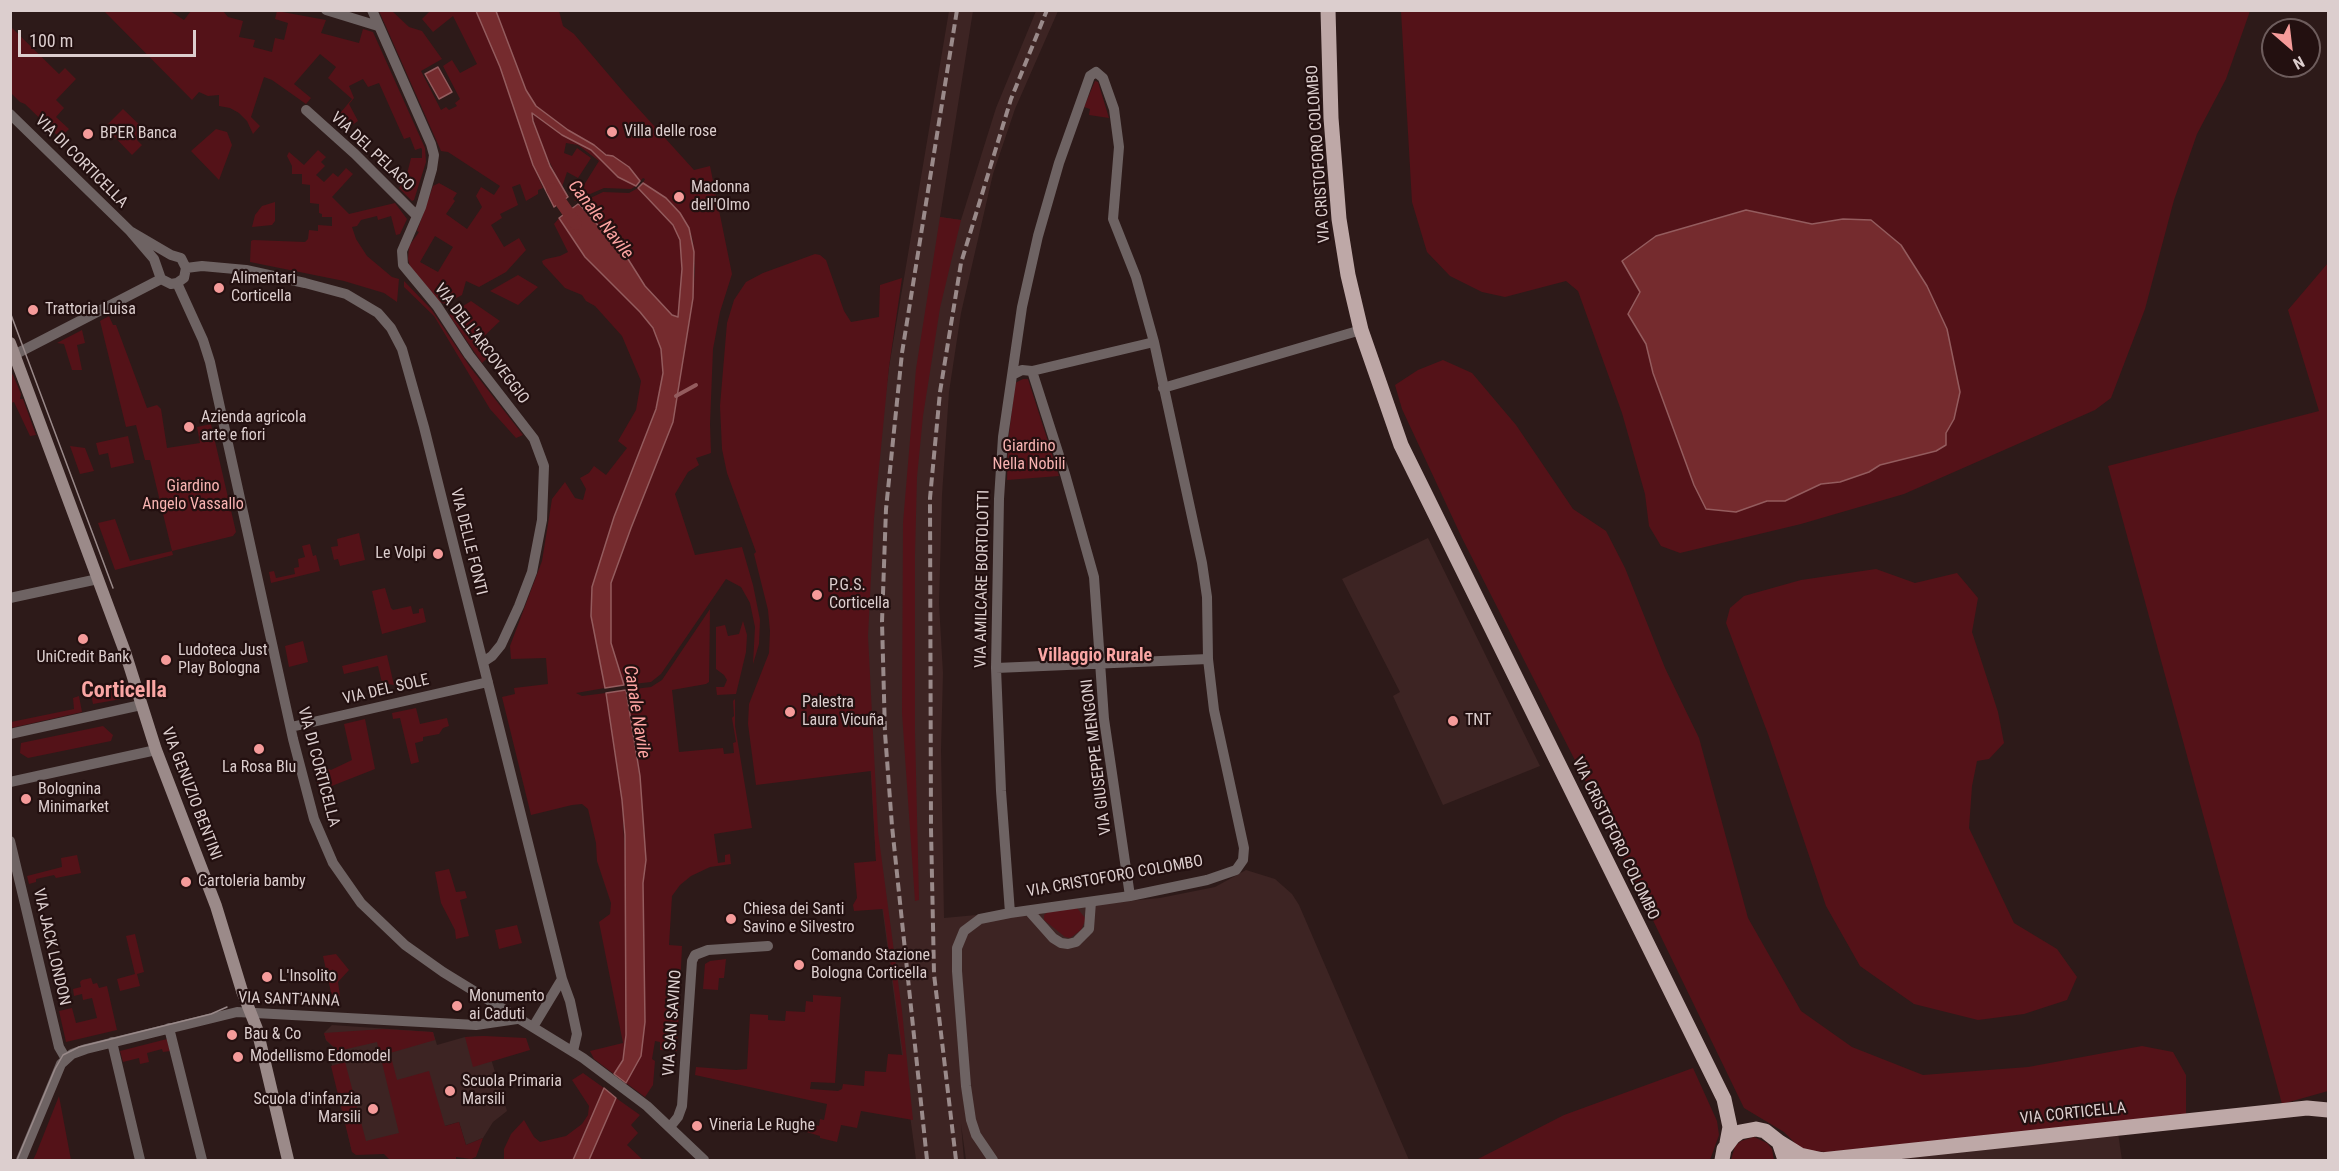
<!DOCTYPE html>
<meta charset="utf-8">
<style>
body{margin:0}
#map{position:relative;width:2339px;height:1171px;overflow:hidden;background:#2d1a19;font-family:"Roboto Condensed",sans-serif}
canvas{display:block}
.frame{position:absolute;inset:0;border:12px solid #dccece;pointer-events:none}
.north{position:absolute;left:2261px;top:18px;width:60px;height:60px;box-sizing:border-box;background:#231010;border:2px solid #6d5c5c;border-radius:50%;rotate:152deg;font-size:16px;font-weight:700;line-height:24px;text-align:center;color:#dccece}
.north::after{content:'';display:block;margin:auto;width:21px;height:27px;background:#f59b9a;clip-path:polygon(50% 0,100% 100%,50% 72%,0 100%)}
.scale{position:absolute;left:18px;top:30px;width:178px;height:27px;box-sizing:border-box;border:3px solid #dccece;border-top:0;padding-left:8px;font-size:18px;line-height:21px;white-space:nowrap;color:#dccece;-webkit-text-stroke:4px #231010;paint-order:stroke}
</style>
<div id="map">
<canvas width="2339" height="1171"></canvas>
<div class="frame"></div>
<div class="north">N</div>
<div class="scale">100 m</div>
</div>
<script>
const ctx = document.querySelector('canvas').getContext('2d');
ctx.lineJoin = 'round';
function fill(path, color) { ctx.fillStyle = color; ctx.fill(path, 'evenodd'); }
const poly = rows => new Path2D(rows.map(r => 'M' + r).join(''));
function trace(path, color, width, dash) { ctx.strokeStyle = color; ctx.lineWidth = width; ctx.lineCap = dash ? 'butt' : 'round'; ctx.setLineDash(dash || []); ctx.stroke(path); }
function label(font, color, halo, rows, align = 'center') {
  ctx.font = font + ' "Roboto Condensed",sans-serif'; ctx.lineWidth = 4.5; ctx.setLineDash([]); ctx.textBaseline = 'middle'; ctx.strokeStyle = halo; ctx.fillStyle = color; for (const [text, x, y, turn = 0] of rows) {
    ctx.save(); ctx.translate(x, y); ctx.rotate((+turn || 0) * Math.PI / 180); ctx.textAlign = isNaN(turn) ? turn : align; if (halo) ctx.strokeText(text, 0, 0); ctx.fillText(text, 0, 0); ctx.restore();
  }
}
fill(poly([
 [949,11,973,11,940,217,961,220,996,108,1036,11,1058,11,1015,109,993,174,961,313,949,392,942,495,939,604,943,673,941,750,944,918,1160,898,1215,887,1246,870,1275,879,1292,894,1299,905,1409,1160,966,1160,961,1124,964,1160,916,1160,876,861,864,659,871,512,889,367],
 [1428,538,1540,766,1443,805,1393,696,1400,692,1342,579],
 [332,1025,433,1032,437,1045,465,1037,484,1036,507,1111,493,1122,483,1138,466,1145,459,1122,352,1152,329,1053,334,1048,326,1040,324,1033],
 [2118,1133,2122,1160,1870,1160]
]), '#3d2423');
fill(poly([
 [104,11,170,11,184,20,191,11,223,11,228,17,243,21,239,37,255,40,253,47,272,52,275,38,284,40,288,23,275,19,277,11,326,20,321,33,359,43,363,29,373,32,425,148,426,162,414,200,412,201,399,188,406,178,411,158,422,158,422,149,421,148,415,150,410,137,404,139,379,83,368,87,363,79,349,86,354,98,349,104,358,121,348,128,336,118,352,99,328,78,336,67,320,54,294,84,311,98,306,104,272,80,264,77,251,117,260,126,253,134,247,121,239,113,230,108,219,106,219,95,208,96,199,92,192,100],
 [379,11,392,11,409,27,422,31,442,59,421,71,441,110,446,107,449,110,457,106,455,103,460,99,443,66,452,60,460,73,477,64,453,16,433,32,422,19,430,11,476,11,500,67,533,165,543,188,538,190,538,194,526,201,520,184,512,187,518,205,500,214,502,218,491,225,504,247,519,238,526,250,506,272,479,287,466,281,462,295,445,304,440,302,410,267,408,259,409,246,419,232,417,231,433,186,439,183,457,193,453,199,455,201,446,214,467,229,482,207,476,196,481,187,494,195,500,186,448,152,441,151],
 [435,236,453,247,438,272,420,262],
 [496,11,559,11,563,26,574,34,626,95,694,170,710,166,732,274,720,312,713,349,710,424,711,453,696,458,699,465,688,472,675,494,695,555,742,547,753,585,760,620,759,644,753,664,755,627,750,603,741,587,726,579,661,674,651,682,624,685,611,643,611,583,682,367,693,298,695,270,693,241,689,228,680,213,666,198,643,183,645,179,643,178,640,181,594,145,568,130,536,106,526,90],
 [1401,11,2250,11,2226,79,2197,134,2174,200,2145,309,2111,398,2095,410,1904,494,1801,524,1680,553,1661,546,1649,526,1645,494,1622,413,1578,291,1566,281,1505,297,1482,292,1450,276,1427,252,1412,202],
 [1746,210,1812,224,1843,219,1871,220,1901,245,1927,286,1947,329,1954,419,1936,451,1880,465,1869,472,1840,482,1821,484,1785,501,1767,501,1736,512,1666,406,1653,373,1646,344,1628,314,1640,292,1712,220],
 [10,26,59,74,65,68,76,79,56,100,64,108,56,117,69,129,60,138,25,104,20,102,11,93],
 [1095,81,1098,82,1109,118,1089,115,1090,109,1084,107],
 [123,109,146,131,137,140,142,145,132,155,105,127],
 [531,113,562,135,591,150,636,186,631,189,604,188,574,201,599,161,578,145,566,143,564,153,572,156,577,148,591,158,578,178,567,172,562,187,564,191,544,151],
 [216,129,227,132,232,145,219,180,191,151],
 [318,150,326,157,321,162,325,166,316,175,324,182,333,173,338,177,346,168,353,174,332,197,349,214,395,203,407,219,400,234,396,235,391,216,378,220,377,216,361,220,357,226,352,227,356,239,367,256,392,277,399,279,397,302,384,293,344,281,250,262,251,241,253,240,305,242,308,239,309,230,318,231,318,225,332,226,332,217,322,217,322,214,319,213,319,204,310,203,310,185,302,184,302,174,292,174,292,166,287,156,289,152,304,165],
 [638,188,673,225,680,240,682,269,678,317,672,315,645,286,628,259,578,204,603,192,629,193],
 [275,202,275,221,272,225,252,227,255,215,262,206],
 [940,217,961,220,940,308,923,416,917,477,915,554,915,733,919,900,915,901,902,713,903,523,916,369],
 [559,218,585,256,640,312,653,328,661,349,663,373,656,409,614,517,592,587,591,616,605,688,576,693,582,696,606,693,622,800,627,896,626,1035,623,1060,614,1074,594,1059,590,1051,623,1043,599,922,610,914,611,903,597,861,596,843,588,809,582,804,572,805,531,815,502,697,515,694,514,688,548,684,546,658,511,659,510,646,542,561,552,499,565,482,575,498,583,500,586,489,580,478,589,473,594,466,606,475,627,448,618,441,636,410,641,381,622,336,595,306,586,301,582,295,565,288,543,264,542,261,546,259,560,256,568,252,554,224],
 [815,254,820,255,826,260,844,311,851,322,879,317,880,285,902,278,889,367,874,518,868,636,878,832,902,1011,913,1120,861,1111,857,1128,841,1125,837,1142,820,1138,820,1136,800,1130,803,1120,819,1126,820,1119,824,1120,827,1104,695,1075,696,1067,736,1070,747,1069,750,1014,768,1015,768,1020,785,1021,786,1011,805,1012,806,1001,813,1002,813,995,841,997,835,1083,811,1082,810,1089,838,1091,842,1089,843,1084,864,1086,865,1071,886,1072,888,1054,903,1055,883,909,854,911,853,905,857,898,854,863,876,861,871,771,756,785,748,724,749,704,769,653,770,631,768,610,754,554,756,552,727,473,722,449,720,406,727,323,734,300,746,282,763,273],
 [2328,263,2328,1091,2282,1104,2108,466,2319,411,2288,310],
 [518,275,538,287,518,305,490,291],
 [404,281,431,309,470,367,523,435,516,438,490,409,434,316,404,287],
 [471,301,500,321,479,341,491,354,482,363,449,315],
 [109,316,113,325,116,325,147,408,157,405,161,409,167,448,200,443,197,427,211,424,236,532,233,536,172,551,173,555,115,570,98,523,115,519,130,561,172,551,150,460,145,460,136,425,126,427,100,321],
 [82,330,85,343,77,345,82,370,72,370,64,344,57,343],
 [1443,360,1472,373,1516,425,1573,509,1606,531,1625,568,1665,668,1699,738,1748,918,1801,1011,1852,1047,1923,1075,2028,1067,2142,1046,2173,1052,2186,1075,2186,1115,1828,1152,1809,1151,1799,1147,1784,1132,1744,1108,1585,780,1462,538,1402,409,1395,385,1418,370],
 [10,372,13,375,21,394,20,399,23,399,36,435,30,436,14,402,11,403],
 [1023,379,1028,379,1059,476,1007,480,1008,443,1015,383],
 [128,436,134,463,111,468,108,453,99,455,96,443],
 [70,446,85,448,94,471,80,474],
 [359,533,365,560,340,566,338,559,334,560,331,547,338,546,337,539],
 [310,544,313,556,316,555,320,571,271,583,269,572,274,571,276,578,295,574,294,568,299,567,298,559,305,557,302,546],
 [1876,569,1915,583,1957,573,1978,598,1972,632,1998,712,2004,743,1989,759,1977,761,1972,786,1969,828,2014,923,2057,949,2077,977,2067,1000,2024,1014,1978,1020,1914,1004,1860,966,1826,906,1768,734,1726,623,1730,608,1744,596,1801,580],
 [385,588,391,608,393,610,411,606,413,614,419,613,419,609,423,608,426,622,382,634,372,591],
 [710,609,709,682,706,684,672,690,679,752,723,748,724,754,734,753,733,743,736,742,732,718,734,716,733,701,735,699,735,726,752,828,714,834,718,863,725,862,725,855,730,854,731,864,710,867,691,876,680,885,672,896,669,945,682,946,677,1051,660,1050,660,1042,655,1041,652,1059,655,1061,653,1085,645,1097,626,1083,641,1056,645,1022,643,883,645,836,631,719,626,690,651,687,662,680],
 [743,621,747,635,746,652,736,694,717,695,716,687,724,687,727,680,724,675,716,669,716,627,725,625,728,636,739,634],
 [303,641,308,662,289,667,285,646],
 [387,655,394,685,382,683,378,666,344,674,342,666],
 [124,681,129,696,127,698,93,704,90,689,92,687],
 [79,696,82,712,11,728,11,722,74,709,73,698],
 [416,708,420,724,447,718,449,726,443,728,439,734,423,737,423,741,415,743,419,762,411,764,400,718,393,719,392,713],
 [365,719,375,769,319,791,312,762,319,761,321,766,331,770,352,760,344,724],
 [103,726,113,735,111,741,28,758,20,753,21,743],
 [77,855,81,873,56,878,54,875,36,879,36,882,29,884,27,876,62,867,61,858],
 [449,869,456,892,465,891,467,898,460,900,469,936,456,939,455,930,441,903,435,872],
 [1077,908,1086,919,1081,930,1070,938,1065,937,1044,920,1044,915,1049,911],
 [517,925,522,943,499,949,495,930],
 [135,934,144,972,137,974,140,986,120,991,117,979,135,974,126,936],
 [336,954,349,970,338,982,340,996,332,997,323,956],
 [726,959,724,978,719,978,718,990,703,989,705,964,710,961],
 [91,978,93,984,97,983,99,988,107,986,117,1030,66,1042,59,1011,72,1008,76,1023,97,1018,92,998,83,1000,82,994,74,996,73,989,81,987,80,982,82,980],
 [383,1029,433,1032,435,1040,390,1053,397,1080,429,1071,445,1126,459,1122,466,1145,483,1138,476,1157,471,1159,456,1157,456,1160,390,1160,384,1154,356,1155,352,1152,331,1066,345,1062,366,1141,399,1133,377,1042,338,1051,326,1040,324,1033],
 [484,1036,526,1038,530,1050,473,1067,465,1037],
 [167,1039,170,1051,163,1052,162,1049,147,1053,149,1062,140,1064,139,1058,123,1062,120,1051],
 [1693,1068,1717,1121,1719,1135,1710,1160,1476,1160,1564,1115],
 [583,1073,604,1088,573,1160,504,1160,504,1149,511,1134,524,1120,534,1137,540,1142,566,1136,582,1124,588,1115,589,1106,572,1080],
 [59,1096,71,1160,33,1160,36,1154],
 [616,1098,640,1115,631,1125,638,1133,627,1145,643,1160,589,1160],
 [1754,1137,1767,1143,1772,1149,1774,1160,1731,1160,1735,1146,1741,1141]
]), '#541218');
const water = poly([
 [476,11,496,11,526,90,536,106,568,130,594,145,606,155,613,156,629,167,640,181,636,186,618,177,591,150,562,135,532,113,533,121,550,166,568,197,554,207,533,165,500,67,476,11],
 [438,67,452,92,439,99,425,74,438,67],
 [643,183,666,198,680,213,689,228,694,252,693,298,673,422,631,528,611,583,611,643,624,685,605,688,591,616,592,587,614,517,656,409,663,373,661,349,653,328,640,312,585,257,559,218,578,204,581,206,628,259,645,286,672,315,678,317,682,269,680,240,673,225,638,188,643,183],
 [1746,210,1812,224,1843,219,1871,220,1901,245,1927,286,1947,329,1960,392,1954,419,1946,433,1946,445,1936,451,1880,465,1869,472,1840,482,1821,484,1785,501,1767,501,1736,512,1706,509,1694,485,1653,373,1646,344,1628,314,1640,292,1622,261,1656,236,1746,210],
 [626,690,640,776,646,860,643,883,645,1022,641,1056,626,1083,614,1074,623,1060,626,1035,625,835,622,800,606,693,626,690],
 [604,1088,616,1098,589,1160,573,1160,604,1088]
]);
fill(water, '#752b2e');
trace(water, '#945c5e', 1.5);
trace(poly([
 [676,396,696,385]
]), '#945c5e', 4);
trace(poly([
 [552,189,576,224]
]), '#752b2e', 12);
trace(poly([
 [326,10,378,26],
 [372,10,431,144,434,155,432,169,421,207,402,251,403,265,437,306,469,355,534,439,544,466,542,520,532,572,519,606,501,645,492,656,483,662],
 [306,110,355,154,417,216],
 [10,114,130,231,154,259,161,279,171,284,177,283,184,278,186,268,181,258,171,255,130,231],
 [186,268,202,266,246,270,305,283,346,294,378,313,391,328,402,349,424,427,562,979,570,1001,577,1034,573,1051],
 [177,283,203,340,210,362,293,739,314,819,333,863,361,903,405,945,443,972,583,1058,647,1106,704,1160],
 [10,357,161,279],
 [1032,371,1065,474,1094,577,1104,719,1130,896],
 [1012,375,1022,370,1032,371,1154,342],
 [1163,388,1361,330],
 [10,598,98,579],
 [996,668,1208,659],
 [291,727,488,682],
 [10,734,141,705],
 [10,782,156,750],
 [10,841,59,1047,66,1059],
 [1029,911,1053,938,1061,943,1068,944,1076,942,1089,929,1091,902],
 [533,1027,562,979],
 [169,1028,202,1160],
 [112,1042,140,1160],
 [670,1127,678,1117,682,1106,692,961,695,955,708,950,768,946],
 [21,1160,61,1064,72,1054,86,1049,237,1012,476,1025,517,1019],
 [993,1160,976,1135,971,1120,966,1086,957,971,957,948,964,931,980,919,1010,913,1130,896,1207,880,1236,870,1243,860,1244,848,1214,710,1208,659,1207,597,1202,563,1154,342,1136,277,1113,219,1119,147,1114,109,1103,78,1096,72,1090,76,1059,163,1038,236,1022,307,1003,437,999,499,996,668,1001,791,1010,913]
]), '#6e6363', 10);
trace(poly([
 [10,343,125,652,156,750,216,906,242,991,257,1029,288,1160]
]), '#9b8a89', 12);
trace(poly([
 [1328,10,1331,118,1339,219,1348,275,1361,330,1401,445,1724,1099,1730,1127,1727,1143],
 [1779,1142,1800,1155,1823,1160],
 [1722,1160,1724,1149,1733,1137,1740,1132,1756,1129,1765,1131,1779,1142,1785,1160],
 [1821,1160,2307,1108,2328,1110]
]), '#bea8a7', 15);
trace(poly([
 [10,312,113,588],
 [17,1160,55,1069,63,1055,79,1047,211,1014,227,1007]
]), '#9a8a8a', 1.5);
trace(poly([
 [927,1160,892,826,885,733,882,622,886,509,902,353,957,10],
 [956,1160,934,974,931,829,930,498,940,392,961,263,1011,99,1047,10]
]), '#9a8a8a', 4, [9, 4.5]);
for (const [x, y, r, color] of [
 [612,132,6,"#f59b9a"],
 [88,134,6,"#f59b9a"],
 [679,197,6,"#f59b9a"],
 [219,288,6,"#f59b9a"],
 [33,310,6,"#f59b9a"],
 [189,427,6,"#f59b9a"],
 [438,554,6,"#f59b9a"],
 [817,595,6,"#f59b9a"],
 [83,639,6,"#f59b9a"],
 [166,660,6,"#f59b9a"],
 [790,712,6,"#f59b9a"],
 [1453,721,6,"#f59b9a"],
 [259,749,6,"#f59b9a"],
 [26,799,6,"#f59b9a"],
 [186,882,6,"#f59b9a"],
 [731,919,6,"#f59b9a"],
 [799,965,6,"#f59b9a"],
 [267,977,6,"#f59b9a"],
 [457,1006,6,"#f59b9a"],
 [232,1035,6,"#f59b9a"],
 [238,1057,6,"#f59b9a"],
 [450,1091,6,"#f59b9a"],
 [373,1109,6,"#f59b9a"],
 [697,1126,6,"#f59b9a"]
]) { const dot = new Path2D(); dot.arc(x, y, r, 0, 2 * Math.PI); ctx.fillStyle = color; ctx.fill(dot); trace(dot, '#231010', 2); }
label('16px', '#dccece', '#231010', [
 ["Villa delle rose",624,132],
 ["BPER Banca",100,134],
 ["Madonna",691,188],
 ["dell'Olmo",691,206],
 ["Alimentari",231,279],
 ["Corticella",231,297],
 ["Trattoria Luisa",45,310],
 ["Azienda agricola",201,418],
 ["arte e fiori",201,436],
 ["Le Volpi",426,554,"right"],
 ["P.G.S.",829,586],
 ["Corticella",829,604],
 ["Ludoteca Just",178,651],
 ["Play Bologna",178,669],
 ["UniCredit Bank",83,658,"center"],
 ["Palestra",802,703],
 ["Laura Vicuña",802,721],
 ["TNT",1465,721],
 ["La Rosa Blu",259,768,"center"],
 ["Bolognina",38,790],
 ["Minimarket",38,808],
 ["Cartoleria bamby",198,882],
 ["Chiesa dei Santi",743,910],
 ["Savino e Silvestro",743,928],
 ["Comando Stazione",811,956],
 ["Bologna Corticella",811,974],
 ["L'Insolito",279,977],
 ["Monumento",469,997],
 ["ai Caduti",469,1015],
 ["Bau & Co",244,1035],
 ["Modellismo Edomodel",250,1057],
 ["Scuola Primaria",462,1082],
 ["Marsili",462,1100],
 ["Scuola d'infanzia",361,1100,"right"],
 ["Marsili",361,1118,"right"],
 ["Vineria Le Rughe",709,1126]
], 'left');
label('16px', '#dccece', '#231010', [
 ["VIA DEL PELAGO",372,152,43],
 ["VIA CRISTOFORO COLOMBO",1319,154,-94],
 ["VIA DI CORTICELLA",81,162,45],
 ["VIA DELL'ARCOVEGGIO",481,344,53],
 ["VIA DELLE FONTI",468,542,76],
 ["VIA AMILCARE BORTOLOTTI",983,579,-89],
 ["VIA DEL SOLE",386,690,-13],
 ["VIA GIUSEPPE MENGONI",1097,757,-97],
 ["VIA DI CORTICELLA",318,767,75],
 ["VIA GENUZIO BENTINI",191,794,69],
 ["VIA CRISTOFORO COLOMBO",1615,839,64],
 ["VIA CRISTOFORO COLOMBO",1115,877,-10],
 ["VIA JACK LONDON",51,947,77],
 ["VIA SANT'ANNA",289,1000,2],
 ["VIA SAN SAVINO",673,1023,-86],
 ["VIA CORTICELLA",2073,1114,-6]
]);
label('16px', '#f9b4b2', '#231010', [
 ["Giardino",1029,447],
 ["Nella Nobili",1029,465],
 ["Giardino",193,487],
 ["Angelo Vassallo",193,505]
]);
label('italic 18px', '#ffa5a3', '#231010', [
 ["Canale Navile",600,220,52],
 ["Canale Navile",636,712,81]
]);
label('bold 18px', '#faa6a4', '#231010', [
 ["Villaggio Rurale",1095,656]
]);
label('bold 22px', '#faa6a4', '#231010', [
 ["Corticella",124,691]
]);
</script>
